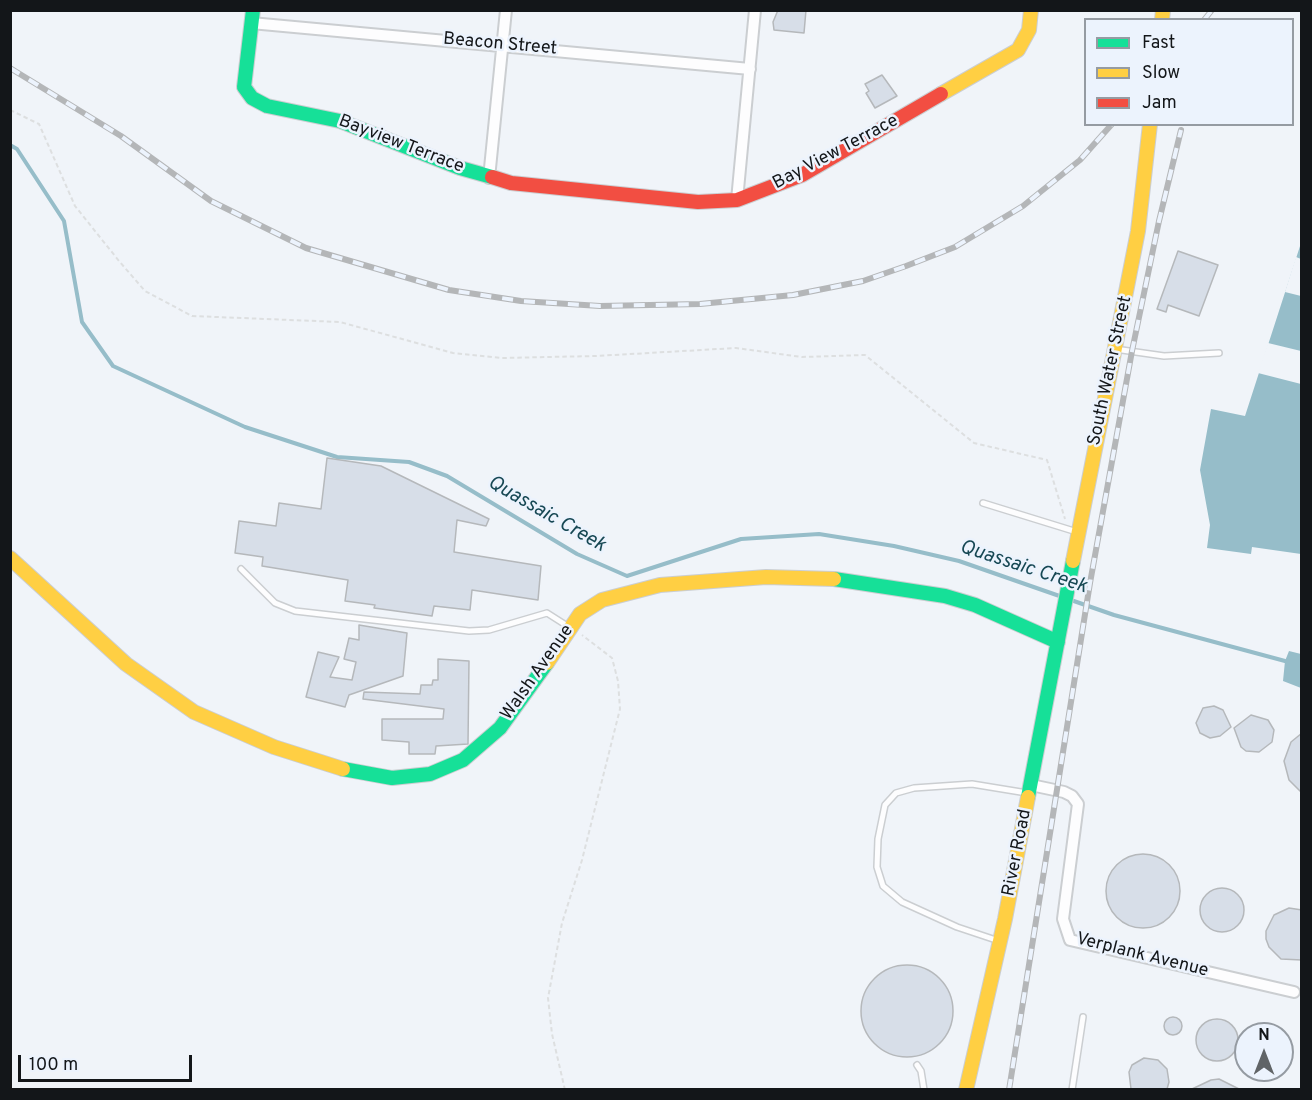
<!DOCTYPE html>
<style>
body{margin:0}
#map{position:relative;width:1312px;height:1100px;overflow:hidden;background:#f0f4f9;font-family:Overpass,sans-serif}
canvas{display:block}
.frame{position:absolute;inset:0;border:12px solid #131619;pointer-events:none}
.legend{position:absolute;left:1084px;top:18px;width:210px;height:108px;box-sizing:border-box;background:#ecf3fd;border:2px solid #959ba2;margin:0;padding:8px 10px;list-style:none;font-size:18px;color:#131619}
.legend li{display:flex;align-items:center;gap:12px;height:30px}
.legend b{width:30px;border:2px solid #959ba2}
.north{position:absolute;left:1234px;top:1022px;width:60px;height:60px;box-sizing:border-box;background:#ecf3fd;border:2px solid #959ba2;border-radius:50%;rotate:0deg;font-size:16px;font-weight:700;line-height:24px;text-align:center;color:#131619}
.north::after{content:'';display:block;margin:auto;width:21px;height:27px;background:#606467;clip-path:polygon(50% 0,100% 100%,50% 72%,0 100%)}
.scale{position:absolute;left:18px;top:1055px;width:174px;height:27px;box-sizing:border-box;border:3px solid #131619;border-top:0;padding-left:8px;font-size:18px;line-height:21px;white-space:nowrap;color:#131619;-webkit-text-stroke:4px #ecf3fd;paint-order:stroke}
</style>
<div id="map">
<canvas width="1312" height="1100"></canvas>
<div class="frame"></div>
<ul class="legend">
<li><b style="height:8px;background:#16e098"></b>Fast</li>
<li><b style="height:8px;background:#ffcf43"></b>Slow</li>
<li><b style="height:8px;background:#f24e42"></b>Jam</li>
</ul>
<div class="north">N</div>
<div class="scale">100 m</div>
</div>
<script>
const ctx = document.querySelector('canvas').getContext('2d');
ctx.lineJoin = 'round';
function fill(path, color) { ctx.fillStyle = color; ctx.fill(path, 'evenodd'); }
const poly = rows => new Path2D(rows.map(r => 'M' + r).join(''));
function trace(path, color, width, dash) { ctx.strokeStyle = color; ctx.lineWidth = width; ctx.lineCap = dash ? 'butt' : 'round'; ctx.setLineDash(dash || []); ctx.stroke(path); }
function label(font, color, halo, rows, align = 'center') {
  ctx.font = font + ' Overpass,sans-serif'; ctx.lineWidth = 5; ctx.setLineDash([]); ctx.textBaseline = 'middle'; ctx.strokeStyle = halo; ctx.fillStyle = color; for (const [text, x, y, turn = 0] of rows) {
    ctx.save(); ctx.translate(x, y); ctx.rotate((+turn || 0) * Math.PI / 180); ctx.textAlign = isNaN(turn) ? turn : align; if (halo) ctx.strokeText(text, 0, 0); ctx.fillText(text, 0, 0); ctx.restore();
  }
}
fill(poly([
 [1301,243,1301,554,1252,547,1251,554,1207,548,1210,525,1200,470,1211,409,1245,416],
 [1289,651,1301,654,1301,688,1283,681,1285,661]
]), '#96bdc9');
fill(poly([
 [1296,257,1301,259,1301,296,1285,292],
 [1268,343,1301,351,1301,384,1258,373]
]), '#f0f4f9');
trace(poly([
 [10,145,17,149,64,221,82,322,113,366,245,427,337,457,409,462,447,476,577,554,627,576,741,539,819,534,894,546,959,561,1114,615,1285,661]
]), '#96bdc9', 4);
const building = poly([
 [778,10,806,10,804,33,774,30,773,22,778,10],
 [882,75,897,96,875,108,866,93,869,91,865,84,882,75],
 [1178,251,1218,265,1199,316,1168,305,1166,312,1157,309,1178,251],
 [327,458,381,466,489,519,486,526,457,520,454,552,541,566,538,600,472,590,470,610,434,606,432,616,374,608,375,605,345,601,348,580,262,566,263,557,235,553,239,521,276,526,279,503,321,509,327,458],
 [359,625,407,633,403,676,349,695,345,707,306,697,318,652,339,657,330,677,352,680,356,662,344,659,349,638,359,640,359,625],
 [438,659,469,661,468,744,436,746,435,754,409,754,409,742,382,740,382,719,443,719,444,709,363,699,364,692,420,694,421,685,432,685,433,680,438,680,438,659],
 [1214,706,1223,710,1231,727,1220,736,1210,738,1200,733,1196,723,1203,708,1214,706],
 [1251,715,1268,720,1274,730,1272,742,1259,752,1246,751,1241,747,1234,728,1251,715],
 [1302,733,1302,793,1289,780,1284,761,1291,742,1302,733],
 '1106 891a37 37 0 1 1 74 0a37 37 0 1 1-74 0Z',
 '1200 910a22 22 0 1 1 44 0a22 22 0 1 1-44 0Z',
 [1289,908,1302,910,1302,960,1281,959,1269,947,1266,939,1266,931,1274,915,1289,908],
 '861 1011a46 46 0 1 1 92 0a46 46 0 1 1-92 0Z',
 '1164 1026a9 9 0 1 1 18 0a9 9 0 1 1-18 0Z',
 '1196 1040a21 21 0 1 1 42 0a21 21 0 1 1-42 0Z',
 [1144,1058,1158,1060,1167,1069,1169,1082,1167,1089,1131,1089,1129,1072,1132,1065,1144,1058],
 [1219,1079,1239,1089,1192,1089,1211,1080,1219,1079]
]);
fill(building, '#d7dee8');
trace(building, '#b5b8bb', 1.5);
const lane = poly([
 [1115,349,1164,356,1219,353],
 [983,503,1077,532],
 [241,569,275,603,295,611,469,631,489,630,547,613,569,627],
 [999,941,957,927,902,902,883,886,877,867,878,839,885,805,896,793,914,788,972,784,1027,793],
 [917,1065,921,1071,924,1090],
 [1072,1090,1083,1017]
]);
const street = poly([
 [251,23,750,69],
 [489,178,506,10],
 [737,200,755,10],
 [1031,785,1064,792,1072,796,1078,804,1063,919,1070,940,1294,992]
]);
const fast = poly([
 [253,10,244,87,252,98,267,106,340,121,460,168,492,177],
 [834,579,945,596,975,605,1058,642],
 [343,769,392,778,430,774,463,760,500,728,547,663],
 [1028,797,1073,561]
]);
const slow = poly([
 [1162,20,1163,10],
 [941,94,1018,50,1029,30,1031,10],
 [10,558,126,664,194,712,274,747,343,769],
 [1073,561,1138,231,1150,124],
 [547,663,580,614,602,600,660,585,766,577,834,579],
 [966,1090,1005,919,1028,797]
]);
const jam = poly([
 [492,177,511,183,698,202,737,200,802,175,941,94]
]);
trace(lane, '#cbced1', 8);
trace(street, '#cbced1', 14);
trace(fast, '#cbced1', 16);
trace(slow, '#cbced1', 16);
trace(jam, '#cbced1', 16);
trace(poly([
 [10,110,39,124,75,206,119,261,145,291,192,316,340,322,453,353,501,358,596,356,736,348,802,357,865,355,974,443,1047,460,1065,519],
 [565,1090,552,1034,548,998,562,923,582,860,620,709,618,681,612,658,582,635]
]), '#dddfe0', 2, [4.5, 3]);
trace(lane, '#fdfdfe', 5);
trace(street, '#fdfdfe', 10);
trace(fast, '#16e098', 14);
trace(slow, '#ffcf43', 14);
trace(jam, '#f24e42', 14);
const rail = poly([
 [1204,20,1212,10],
 [10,68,121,136,211,201,306,248,449,290,521,301,600,306,700,304,793,295,863,281,906,266,955,247,1023,206,1080,160,1112,124],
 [1009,1090,1090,583,1132,351,1159,221,1181,130]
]);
trace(rail, '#b4b6b8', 6);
trace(rail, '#ecf3fd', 4, [11]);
label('18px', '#131619', '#ecf3fd', [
 ["Beacon Street",500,45,5],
 ["Bayview Terrace",401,145,21],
 ["Bay View Terrace",836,153,-28],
 ["South Water Street",1111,371,-78],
 ["Walsh Avenue",538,673,-55],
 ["River Road",1018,853,-79],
 ["Verplank Avenue",1142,956,14]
]);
label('italic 20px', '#174854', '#ecf3fd', [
 ["Quassaic Creek",546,515,30],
 ["Quassaic Creek",1023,568,18]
]);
</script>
